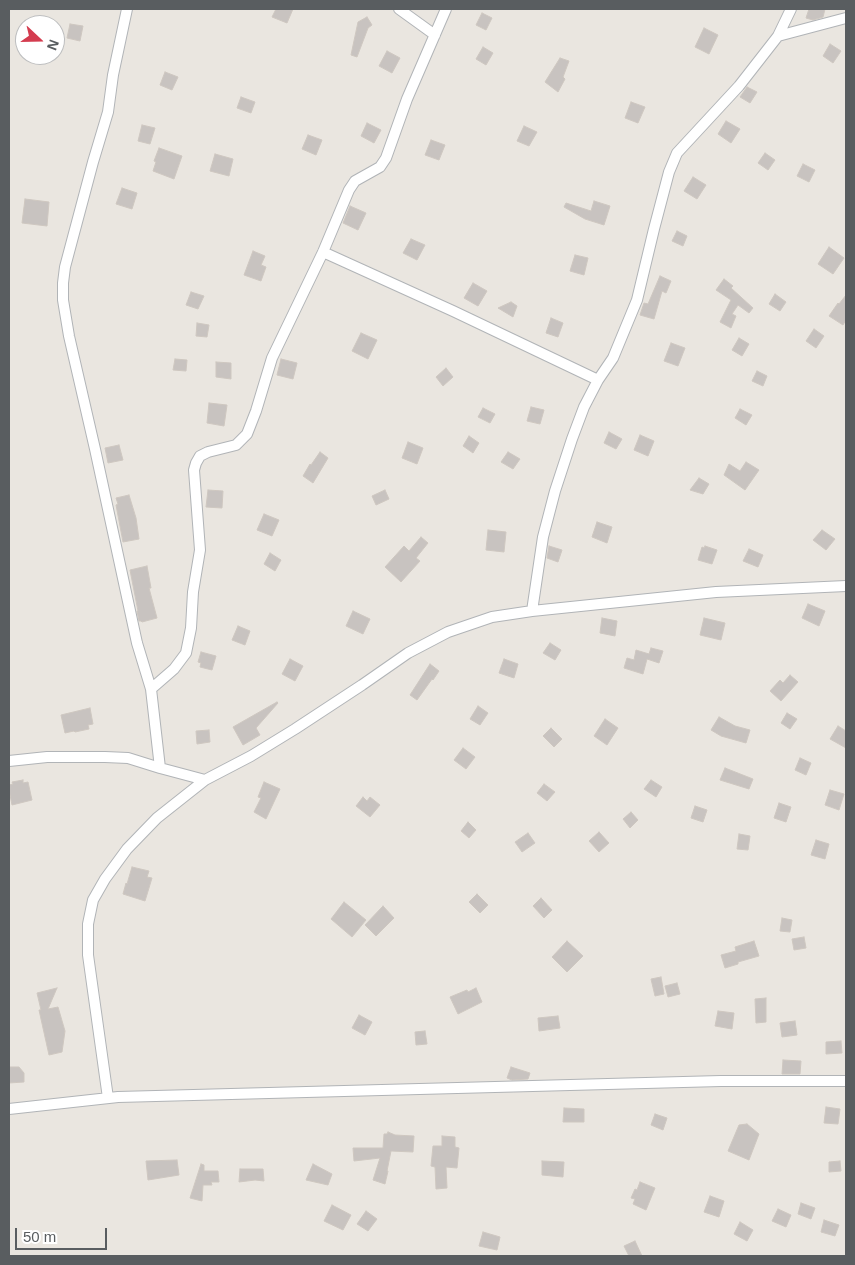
<!DOCTYPE html>
<style>
body{margin:0}
#map{position:relative;width:855px;height:1265px;overflow:hidden;background:#eae6e0;font-family:Arial,sans-serif}
canvas{display:block}
.frame{position:absolute;inset:0;border:10px solid #595d60;pointer-events:none}
.north{position:absolute;left:15px;top:15px;width:50px;height:50px;box-sizing:border-box;background:#fff;border:1px solid #bdbebf;border-radius:50%;rotate:111deg;font-size:14px;font-weight:700;line-height:20px;text-align:center;color:#595d60}
.north::after{content:'';display:block;margin:auto;width:18px;height:22px;background:#d43c4f;clip-path:polygon(50% 0,100% 100%,50% 72%,0 100%)}
.scale{position:absolute;left:15px;top:1228px;width:92px;height:22px;box-sizing:border-box;border:2px solid #595d60;border-top:0;padding-left:6px;font-size:15px;line-height:18px;white-space:nowrap;color:#595d60;-webkit-text-stroke:4px #fff;paint-order:stroke}
</style>
<div id="map">
<canvas width="855" height="1265"></canvas>
<div class="frame"></div>
<div class="north">N</div>
<div class="scale">50 m</div>
</div>
<script>
const ctx = document.querySelector('canvas').getContext('2d');
ctx.lineJoin = 'round';
function fill(path, color) { ctx.fillStyle = color; ctx.fill(path, 'evenodd'); }
const poly = rows => new Path2D(rows.map(r => 'M' + r).join(''));
function trace(path, color, width, dash) { ctx.strokeStyle = color; ctx.lineWidth = width; ctx.lineCap = dash ? 'butt' : 'round'; ctx.setLineDash(dash || []); ctx.stroke(path); }
const building = poly([
 [276,9,293,9,287,23,272,17,276,9],
 [809,9,825,9,823,17,813,20,806,18,809,9],
 [482,13,492,18,486,30,476,25,482,13],
 [367,17,372,25,368,28,357,57,351,55,358,22,367,17],
 [70,24,83,26,80,41,67,38,70,24],
 [704,28,718,35,709,54,695,47,704,28],
 [830,44,841,51,833,63,823,56,830,44],
 [483,47,493,53,486,65,476,59,483,47],
 [387,51,400,58,392,73,379,66,387,51],
 [560,58,569,61,563,77,565,79,558,92,545,82,560,58],
 [165,72,178,77,172,90,160,85,165,72],
 [747,87,757,92,750,103,740,97,747,87],
 [241,97,255,102,251,113,237,108,241,97],
 [631,102,645,107,638,123,625,118,631,102],
 [726,121,740,129,731,143,718,134,726,121],
 [367,123,381,130,374,143,361,136,367,123],
 [142,125,155,128,150,144,138,141,142,125],
 [524,126,537,132,529,146,517,141,524,126],
 [308,135,322,140,316,155,302,149,308,135],
 [431,140,445,145,439,160,425,155,431,140],
 [159,148,182,156,174,179,153,171,156,162,154,161,159,148],
 [765,153,775,160,768,170,758,163,765,153],
 [215,154,233,159,229,176,210,171,215,154],
 [803,164,815,170,809,182,797,176,803,164],
 [693,177,706,185,697,199,684,191,693,177],
 [122,188,137,193,132,209,116,204,122,188],
 [25,199,49,202,47,226,22,223,25,199],
 [594,201,610,206,604,225,585,219,564,207,566,203,591,211,594,201],
 [350,206,366,213,358,230,343,223,350,206],
 [677,231,687,236,683,246,672,241,677,231],
 [411,239,425,245,417,260,403,253,411,239],
 [829,247,844,258,833,274,818,264,829,247],
 [253,251,265,256,261,265,266,267,261,281,244,275,253,251],
 [575,255,588,258,584,275,570,271,575,255],
 [660,276,671,281,666,293,662,291,654,319,640,315,644,303,648,304,660,276],
 [724,279,733,286,731,288,753,308,749,313,738,305,732,314,736,316,731,328,720,322,731,300,716,290,724,279],
 [473,283,487,291,478,306,464,298,473,283],
 [191,292,204,296,198,309,186,305,191,292],
 [775,294,786,302,780,311,769,304,775,294],
 [846,295,846,320,843,325,829,316,838,303,839,304,846,295],
 [511,302,517,306,513,317,498,308,511,302],
 [551,318,563,323,558,337,546,333,551,318],
 [197,323,209,325,207,337,196,336,197,323],
 [814,329,824,336,816,348,806,341,814,329],
 [361,333,377,340,368,359,352,351,361,333],
 [739,338,749,344,742,356,732,350,739,338],
 [671,343,685,348,678,366,664,361,671,343],
 [175,359,187,360,186,371,173,370,175,359],
 [281,359,297,363,293,379,277,375,281,359],
 [216,362,231,363,231,379,216,377,216,362],
 [446,368,453,377,443,386,436,377,446,368],
 [757,371,767,376,763,386,752,381,757,371],
 [209,403,227,405,224,426,207,423,209,403],
 [531,407,544,410,540,424,527,421,531,407],
 [483,408,495,414,490,423,478,417,483,408],
 [740,409,752,415,746,425,735,418,740,409],
 [609,432,622,439,616,449,604,443,609,432],
 [640,435,654,441,648,456,634,450,640,435],
 [469,436,479,443,473,453,463,446,469,436],
 [408,442,423,448,417,464,402,458,408,442],
 [119,445,123,460,108,463,105,448,119,445],
 [320,452,328,458,313,483,303,476,310,464,311,465,320,452],
 [508,452,520,459,513,469,501,462,508,452],
 [746,462,759,470,745,490,724,475,729,464,740,471,746,462],
 [699,478,709,484,703,494,690,490,699,478],
 [208,490,223,491,222,508,206,507,208,490],
 [385,490,389,499,376,505,372,496,385,490],
 [129,495,136,518,139,539,123,542,116,505,118,504,116,498,129,495],
 [264,514,279,520,272,536,257,530,264,514],
 [597,522,612,527,607,543,592,537,597,522],
 [488,530,506,532,504,552,486,550,488,530],
 [822,530,835,539,826,550,813,540,822,530],
 [421,537,428,543,416,558,420,561,401,582,385,567,404,546,409,551,421,537],
 [549,546,562,550,558,562,547,558,549,546],
 [705,546,717,550,712,564,698,560,702,547,704,548,705,546],
 [749,549,763,555,758,567,743,561,749,549],
 [270,553,281,560,275,571,264,564,270,553],
 [147,566,151,588,149,588,157,618,142,622,141,621,139,621,137,611,138,611,130,570,147,566],
 [808,604,825,611,819,626,802,618,808,604],
 [353,611,370,619,363,634,346,626,353,611],
 [602,618,617,621,615,636,600,633,602,618],
 [704,618,725,623,721,640,700,635,704,618],
 [238,626,250,631,245,645,232,640,238,626],
 [550,643,561,650,555,660,543,653,550,643],
 [651,648,663,651,659,663,647,659,643,674,624,668,627,658,634,660,636,650,649,654,651,648],
 [201,652,216,656,212,670,200,667,201,663,198,662,201,652],
 [290,659,303,666,295,681,282,674,290,659],
 [504,659,518,664,514,678,499,673,504,659],
 [430,664,439,671,433,680,432,679,417,700,410,695,430,664],
 [790,675,798,682,781,701,770,691,780,680,783,683,790,675],
 [277,702,278,703,256,728,260,735,243,745,233,727,277,702],
 [478,706,488,713,480,725,470,719,478,706],
 [90,708,93,724,88,725,89,729,75,732,74,731,65,733,61,715,90,708],
 [787,713,797,719,790,729,781,723,787,713],
 [719,717,735,726,750,730,746,743,721,736,711,730,719,717],
 [605,719,618,728,607,745,594,736,605,719],
 [838,726,846,731,846,748,830,739,838,726],
 [551,728,562,739,554,747,543,736,551,728],
 [209,730,210,742,197,744,196,731,209,730],
 [463,748,475,757,466,769,454,760,463,748],
 [800,758,811,763,806,775,795,770,800,758],
 [725,768,753,779,749,789,720,780,725,768],
 [23,780,23,783,28,782,32,800,12,805,9,790,9,785,13,784,12,782,23,780],
 [651,780,662,787,656,797,644,789,651,780],
 [264,782,280,789,266,819,254,812,261,798,258,797,264,782],
 [544,784,555,792,547,801,537,793,544,784],
 [830,790,844,794,839,810,825,805,830,790],
 [363,797,367,801,370,797,380,805,370,817,356,806,363,797],
 [779,803,791,807,786,822,774,818,779,803],
 [695,806,707,810,703,822,691,818,695,806],
 [631,812,638,820,630,828,623,819,631,812],
 [468,822,476,830,469,838,461,831,468,822],
 [599,832,609,843,599,852,589,841,599,832],
 [528,833,535,843,522,852,515,842,528,833],
 [739,834,750,836,748,850,737,849,739,834],
 [816,840,829,844,825,859,811,855,816,840],
 [132,867,149,871,147,877,152,878,145,901,123,894,126,883,127,884,132,867],
 [477,894,488,905,480,913,469,902,477,894],
 [541,898,552,910,544,918,533,906,541,898],
 [344,902,366,920,352,937,331,919,344,902],
 [383,906,394,918,376,936,365,925,383,906],
 [782,918,792,920,790,932,780,931,782,918],
 [804,937,806,948,794,950,792,939,804,937],
 [567,941,583,956,567,972,552,957,567,941],
 [754,941,759,956,738,962,738,964,725,968,721,955,736,951,735,947,754,941],
 [661,977,664,994,655,996,651,979,661,977],
 [677,983,680,994,668,997,665,986,677,983],
 [57,988,48,1009,58,1007,65,1031,62,1052,49,1055,39,1010,41,1010,37,993,57,988],
 [476,988,482,1002,458,1014,450,997,467,990,468,992,476,988],
 [766,998,766,1022,756,1023,755,999,766,998],
 [718,1011,734,1013,732,1029,715,1026,718,1011],
 [359,1015,372,1022,365,1035,352,1028,359,1015],
 [558,1016,560,1028,539,1031,538,1018,558,1016],
 [795,1021,797,1035,782,1037,780,1023,795,1021],
 [425,1031,427,1044,416,1045,415,1032,425,1031],
 [841,1041,842,1053,826,1054,826,1042,841,1041],
 [783,1060,801,1061,800,1074,782,1074,783,1060],
 [9,1067,19,1067,24,1073,24,1082,9,1083,9,1067],
 [511,1067,530,1073,528,1079,512,1080,507,1078,511,1067],
 [826,1107,840,1109,838,1124,824,1123,826,1107],
 [564,1108,584,1109,584,1122,563,1122,564,1108],
 [655,1114,667,1118,663,1130,651,1125,655,1114],
 [747,1124,759,1134,749,1160,728,1151,739,1125,747,1124],
 [388,1132,395,1135,414,1136,413,1152,391,1151,387,1171,388,1171,385,1184,373,1180,380,1158,354,1161,353,1148,383,1148,384,1134,387,1134,388,1132],
 [442,1136,455,1137,455,1147,459,1148,457,1168,446,1167,447,1188,436,1189,435,1167,431,1166,433,1146,442,1146,442,1136],
 [177,1160,179,1175,148,1180,146,1161,177,1160],
 [542,1161,564,1162,563,1177,542,1175,542,1161],
 [840,1161,841,1171,829,1172,829,1162,840,1161],
 [201,1164,204,1165,204,1171,218,1171,219,1182,211,1182,212,1185,203,1185,202,1201,190,1198,201,1164],
 [313,1164,332,1174,328,1185,306,1180,313,1164],
 [240,1169,263,1169,264,1181,255,1180,239,1182,240,1169],
 [640,1182,655,1188,646,1210,633,1204,635,1199,631,1198,635,1189,637,1190,640,1182],
 [710,1196,724,1201,719,1217,704,1212,710,1196],
 [801,1203,815,1208,811,1219,798,1214,801,1203],
 [332,1205,351,1215,343,1230,324,1221,332,1205],
 [778,1209,791,1215,786,1227,772,1221,778,1209],
 [366,1211,377,1219,368,1231,357,1224,366,1211],
 [824,1220,839,1225,835,1236,821,1232,824,1220],
 [740,1222,753,1230,747,1241,734,1234,740,1222],
 [483,1232,500,1237,497,1250,479,1246,483,1232],
 [635,1241,642,1256,629,1256,624,1246,635,1241]
]);
fill(building, '#c8c3c0');
trace(building, '#cec7c0', 1);
const street = poly([
 [127,9,113,75,108,112,93,162,65,267,63,283,63,300,69,336,95,449,137,643,151,689,160,768],
 [399,9,435,35],
 [778,36,846,18],
 [323,252,453,311,598,380],
 [532,611,543,537,555,491,572,439,584,407,598,380,613,358,637,300,654,229,669,172,677,153,739,86,778,36,791,9],
 [151,689,174,669,186,653,191,628,193,592,200,550,194,470,196,463,200,456,208,452,236,445,247,434,256,411,272,358,323,252,349,190,355,181,380,167,386,158,407,99,446,9],
 [9,761,47,757,105,757,128,758,160,768,205,780],
 [108,1098,88,955,88,924,93,900,105,879,127,849,157,818,205,780,251,756,295,729,362,685,408,653,448,632,492,617,532,611,716,592,846,586],
 [9,1109,118,1097,721,1081,846,1081]
]);
trace(street, '#b1b4b7', 12);
trace(street, '#fff', 10);
</script>
